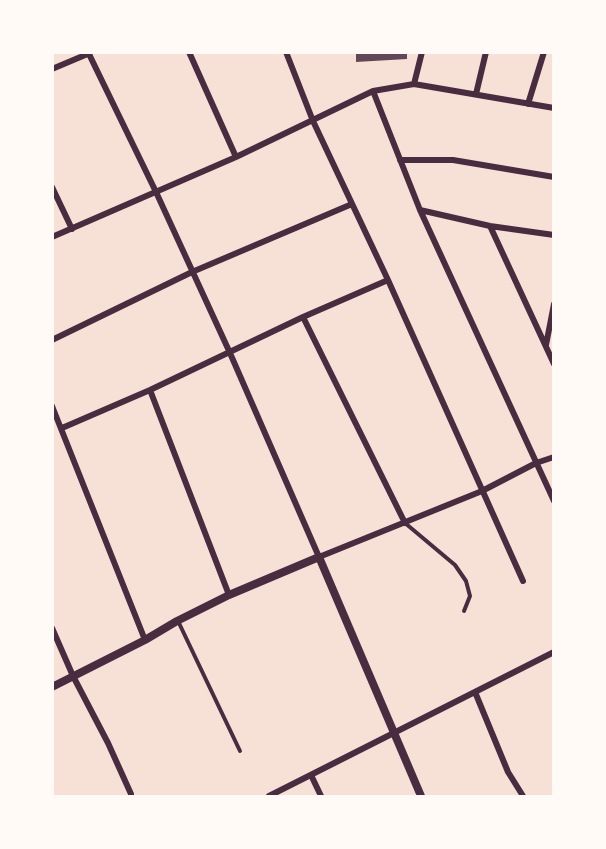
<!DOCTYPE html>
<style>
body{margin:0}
#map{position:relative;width:606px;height:849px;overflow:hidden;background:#f7e1d7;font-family:"Source Sans 3",sans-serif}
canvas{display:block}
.frame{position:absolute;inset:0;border:54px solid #fffaf5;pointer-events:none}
</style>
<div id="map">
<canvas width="606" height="849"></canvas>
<div class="frame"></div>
</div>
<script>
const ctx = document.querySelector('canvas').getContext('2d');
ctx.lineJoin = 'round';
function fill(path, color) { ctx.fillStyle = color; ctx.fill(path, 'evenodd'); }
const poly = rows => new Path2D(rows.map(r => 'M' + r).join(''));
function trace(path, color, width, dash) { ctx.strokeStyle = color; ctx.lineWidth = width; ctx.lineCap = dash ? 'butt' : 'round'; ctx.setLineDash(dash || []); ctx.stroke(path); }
fill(poly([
 [356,52,407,52,407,59,356,62]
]), '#644757');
trace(poly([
 [405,523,455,565,466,581,470,596,464,611],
 [178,621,240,751]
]), '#4a2c40', 4);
trace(poly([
 [88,52,156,192,230,353,319,557,482,491,536,463,554,457],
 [189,52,236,157],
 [286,52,313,121,388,280,523,581],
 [52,69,90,53],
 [414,84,422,52],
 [373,91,420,210,554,501],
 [476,94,486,52],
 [528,104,544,52],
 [400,160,453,160,554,177],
 [52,187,72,229],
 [420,210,490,226,554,235],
 [490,226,554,364],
 [52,237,236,157,373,91,414,84,554,108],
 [303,317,405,523],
 [52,340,192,272,352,204],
 [546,345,554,304],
 [150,390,229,595],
 [52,406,145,640],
 [62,428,150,390,303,317,388,280],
 [52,628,73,676,108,743,131,794],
 [475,692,508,772,523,796],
 [311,775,321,796],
 [269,796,554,652]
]), '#4a2c40', 6);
trace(poly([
 [52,687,145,640,177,621,229,595,319,557,421,796]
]), '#4a2c40', 8);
</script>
